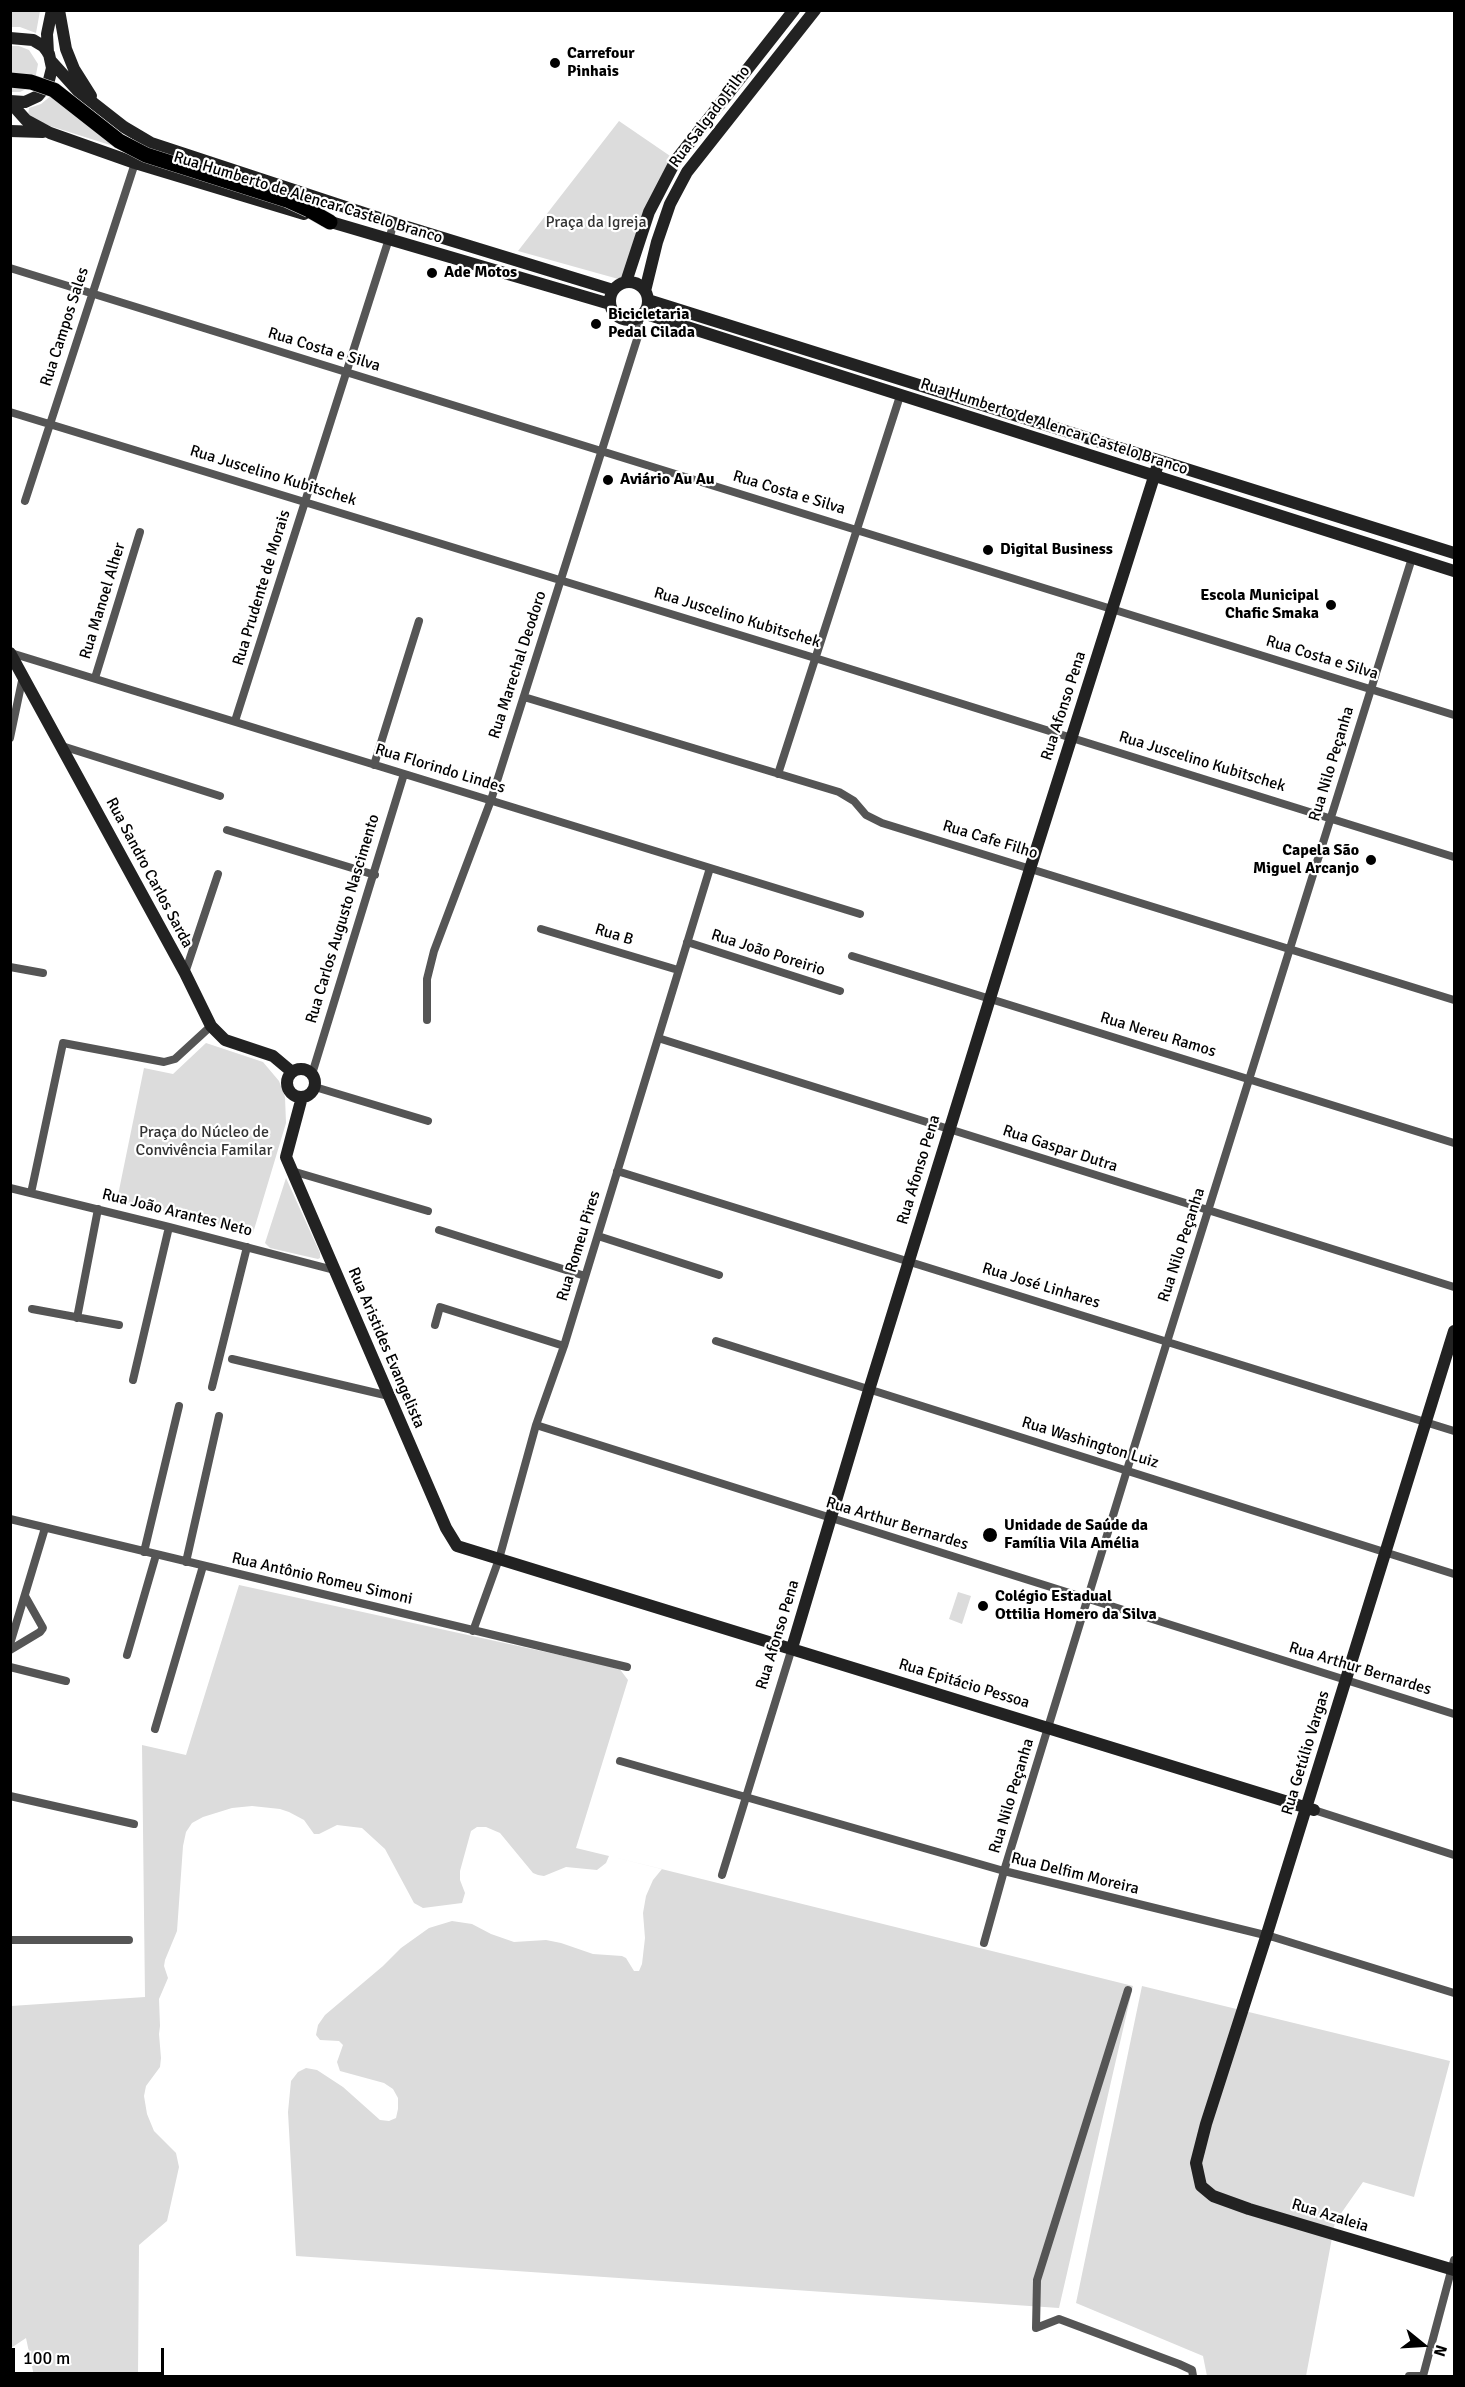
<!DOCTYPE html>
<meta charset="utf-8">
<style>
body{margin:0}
#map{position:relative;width:1465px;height:2387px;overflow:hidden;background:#fff;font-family:Signika,sans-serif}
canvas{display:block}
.frame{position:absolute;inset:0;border:12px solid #000;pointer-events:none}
.north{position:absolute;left:1393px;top:2315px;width:60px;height:60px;-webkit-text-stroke:4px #fff;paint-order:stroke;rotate:108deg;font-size:16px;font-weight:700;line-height:24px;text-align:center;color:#000}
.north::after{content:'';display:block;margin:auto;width:21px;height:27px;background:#000;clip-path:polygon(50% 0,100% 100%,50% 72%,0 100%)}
.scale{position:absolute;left:12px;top:2348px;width:152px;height:27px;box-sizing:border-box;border:3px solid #000;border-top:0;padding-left:8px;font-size:18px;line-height:21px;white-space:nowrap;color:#000;-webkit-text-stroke:4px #fff;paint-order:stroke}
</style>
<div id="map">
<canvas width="1465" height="2387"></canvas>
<div class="frame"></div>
<div class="north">N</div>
<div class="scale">100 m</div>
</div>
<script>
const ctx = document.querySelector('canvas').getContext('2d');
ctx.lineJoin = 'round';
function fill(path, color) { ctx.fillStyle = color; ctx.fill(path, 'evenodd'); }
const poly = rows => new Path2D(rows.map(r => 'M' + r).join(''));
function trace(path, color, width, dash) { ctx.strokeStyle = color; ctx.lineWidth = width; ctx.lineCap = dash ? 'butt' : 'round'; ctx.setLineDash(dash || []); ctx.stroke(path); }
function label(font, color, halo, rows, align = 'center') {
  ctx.font = font + ' Signika,sans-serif'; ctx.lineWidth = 4.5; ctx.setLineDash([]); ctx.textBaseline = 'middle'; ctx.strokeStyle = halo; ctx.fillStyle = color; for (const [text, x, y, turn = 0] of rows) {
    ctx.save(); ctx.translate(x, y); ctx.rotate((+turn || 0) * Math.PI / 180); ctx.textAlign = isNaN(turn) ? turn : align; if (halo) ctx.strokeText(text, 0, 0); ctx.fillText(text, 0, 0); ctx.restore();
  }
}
fill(poly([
 [10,11,40,11,36,33,20,27,11,27],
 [10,46,19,46,29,50,38,64,35,80,32,86,20,92,11,92],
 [52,95,126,150,50,126,28,116,29,108,41,104],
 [619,121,676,160,622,280,518,251],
 [206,1043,263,1062,279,1081,285,1097,286,1123,253,1233,117,1200,144,1068,173,1074],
 [286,1178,320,1253,320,1258,318,1259,270,1248,265,1243],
 [239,1585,619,1668,628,1680,576,1848,609,1856,1133,1986,1059,2308,296,2256,288,2112,291,2081,298,2072,306,2068,317,2070,343,2087,380,2120,389,2121,396,2118,398,2109,398,2098,393,2089,384,2083,340,2071,337,2062,343,2045,339,2041,320,2040,316,2035,318,2025,325,2015,383,1966,401,1948,429,1928,452,1921,472,1924,491,1934,514,1942,546,1940,561,1943,593,1954,622,1956,626,1958,634,1971,639,1971,642,1964,645,1938,643,1913,646,1896,653,1880,662,1869,609,1856,606,1863,597,1870,566,1867,544,1876,538,1875,533,1873,500,1833,486,1827,477,1827,471,1831,460,1871,460,1880,465,1893,462,1903,423,1908,414,1903,385,1849,362,1828,337,1825,319,1834,314,1834,304,1820,289,1812,280,1809,252,1806,232,1808,203,1817,192,1823,186,1832,183,1846,177,1931,165,1960,164,1966,168,1978,159,1999,160,2026,159,2034,161,2058,160,2067,146,2086,144,2096,147,2114,154,2131,176,2153,179,2167,167,2221,139,2245,138,2376,34,2376,26,2338,11,2348,11,2006,145,1997,142,1745,186,1755],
 [958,1592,971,1596,962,1624,949,1619],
 [1142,1986,1450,2061,1414,2197,1363,2182,1335,2222,1306,2376,1207,2376,1203,2356,1076,2303]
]), '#dcdcdc');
const highway = poly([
 [309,210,330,222]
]);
trace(highway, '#dbdbdb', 16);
trace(poly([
 [10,268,1454,715],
 [10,412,815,658,1454,857],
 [25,501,135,163],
 [11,653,860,914],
 [95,678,140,532],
 [524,697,839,792,854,801,866,815,882,823,1454,1000],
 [235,721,394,223],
 [10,738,23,676],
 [62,746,220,796],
 [374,765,419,621],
 [778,774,900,396],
 [227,830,375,875],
 [541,929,678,970],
 [687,942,840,991],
 [852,956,1454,1143],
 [10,967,43,973],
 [185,973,218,874],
 [427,1020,427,979,434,951,491,800,639,333,639,317],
 [658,1038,1454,1287],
 [312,1074,404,774],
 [315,1087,428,1121],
 [292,1171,428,1211],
 [617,1171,1454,1431],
 [10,1188,169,1227,334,1270],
 [31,1193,63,1043,164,1062,175,1059,211,1026],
 [439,1230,585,1276],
 [598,1236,719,1275],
 [32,1309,119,1325],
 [77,1318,98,1209],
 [435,1325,440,1307,564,1346],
 [716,1341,1454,1574],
 [232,1359,389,1396],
 [133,1380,169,1227],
 [212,1387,247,1247],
 [536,1425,1454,1714],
 [10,1519,627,1667],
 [144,1552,179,1406],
 [186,1562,219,1416],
 [473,1631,499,1559,536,1425,564,1346,710,868],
 [10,1644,45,1528],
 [10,1650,40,1632,43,1628,25,1596],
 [127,1655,156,1555],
 [10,1667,66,1681],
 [155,1729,203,1566],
 [620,1761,1004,1871,1273,1937,1454,1993],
 [10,1796,134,1824],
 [1314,1810,1454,1855],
 [722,1875,792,1648],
 [10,1940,129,1940],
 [984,1943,1004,1871,1127,1470,1412,558],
 [1128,1990,1037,2280,1036,2328,1059,2319,1179,2364,1192,2370,1193,2376],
 [1409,2376,1423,2376],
 [1423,2376,1454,2260]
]), '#555', 8);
trace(poly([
 [59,10,66,49,74,69,91,96],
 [10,38,33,40,43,46,49,54,52,68,48,84,38,96,25,102,10,101],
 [48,53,47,34,52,10],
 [51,61,78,91,124,127,151,143,394,223,613,290],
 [10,102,26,120,50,133,135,163,304,214],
 [10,131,43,132],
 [324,220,610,304],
 [626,282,649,212,676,160,794,10],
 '610 301a19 19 0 1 1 38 0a19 19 0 1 1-38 0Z',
 [645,291,657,242,670,204,687,172,815,10],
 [648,300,1454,553],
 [643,313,1454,571],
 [10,653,185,973,211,1026,225,1040,273,1056,292,1072],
 '287 1083a14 14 0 1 1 28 0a14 14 0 1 1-28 0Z',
 [302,1097,286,1157,446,1528,457,1546,1314,1810],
 [1454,1331,1266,1937,1206,2124,1196,2163,1201,2186,1213,2196,1249,2209,1454,2270],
 [792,1648,869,1390,1030,869,1159,461]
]), '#222', 12);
trace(highway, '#000', 15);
const highwayBridge = poly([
 [10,80,31,82,54,90,119,141,146,155,287,200,309,210]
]);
trace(highwayBridge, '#dbdbdb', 16, []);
trace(highwayBridge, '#000', 15);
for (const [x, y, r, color] of [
 [555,63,6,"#000"],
 [432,273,6,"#000"],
 [596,324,6,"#000"],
 [608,480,6,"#000"],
 [988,550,6,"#000"],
 [1331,605,6,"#000"],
 [1371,860,6,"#000"],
 [990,1535,8,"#000"],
 [983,1606,6,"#000"]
]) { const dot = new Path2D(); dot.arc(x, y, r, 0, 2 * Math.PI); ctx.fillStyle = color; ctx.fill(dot); trace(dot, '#fff', 2); }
label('bold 16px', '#000', '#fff', [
 ["Carrefour",567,54],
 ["Pinhais",567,72],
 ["Ade Motos",444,273],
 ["Bicicletaria",608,315],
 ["Pedal Cilada",608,333],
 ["Aviário Au Au",620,480],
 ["Digital Business",1000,550],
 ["Escola Municipal",1319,596,"right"],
 ["Chafic Smaka",1319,614,"right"],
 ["Capela São",1359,851,"right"],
 ["Miguel Arcanjo",1359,869,"right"],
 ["Unidade de Saúde da",1004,1526],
 ["Família Vila Amélia",1004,1544],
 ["Colégio Estadual",995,1597],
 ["Ottilia Homero da Silva",995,1615]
], 'left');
label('16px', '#000', '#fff', [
 ["Rua Salgado Filho",710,117,-53],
 ["Rua Humberto de Alencar Castelo Branco",308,198,17],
 ["Rua Campos Sales",65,327,-72],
 ["Rua Costa e Silva",324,350,17],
 ["Rua Humberto de Alencar Castelo Branco",1054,427,18],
 ["Rua Juscelino Kubitschek",273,476,17],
 ["Rua Costa e Silva",789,493,17],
 ["Rua Prudente de Morais",262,588,-73],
 ["Rua Manoel Alher",103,601,-73],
 ["Rua Juscelino Kubitschek",737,618,17],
 ["Rua Costa e Silva",1322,658,17],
 ["Rua Marechal Deodoro",518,665,-72],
 ["Rua Afonso Pena",1064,706,-72],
 ["Rua Juscelino Kubitschek",1202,762,17],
 ["Rua Nilo Peçanha",1332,764,-73],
 ["Rua Florindo Lindes",440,769,17],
 ["Rua Cafe Filho",990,840,17],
 ["Rua Sandro Carlos Sarda",149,873,62],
 ["Rua Carlos Augusto Nascimento",343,919,-73],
 ["Rua B",614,935,17],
 ["Rua João Poreirio",768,953,18],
 ["Rua Nereu Ramos",1158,1035,17],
 ["Rua Gaspar Dutra",1060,1149,18],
 ["Rua Afonso Pena",919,1170,-73],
 ["Rua João Arantes Neto",177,1213,14],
 ["Rua Nilo Peçanha",1182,1245,-72],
 ["Rua Romeu Pires",579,1246,-73],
 ["Rua José Linhares",1041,1286,17],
 ["Rua Aristides Evangelista",386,1348,67],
 ["Rua Washington Luiz",1090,1443,17],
 ["Rua Arthur Bernardes",897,1524,17],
 ["Rua Antônio Romeu Simoni",322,1579,13],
 ["Rua Afonso Pena",778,1635,-73],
 ["Rua Arthur Bernardes",1360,1669,17],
 ["Rua Epitácio Pessoa",964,1684,17],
 ["Rua Getúlio Vargas",1306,1753,-73],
 ["Rua Nilo Peçanha",1012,1796,-73],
 ["Rua Delfim Moreira",1075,1874,14],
 ["Rua Azaleia",1330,2216,17]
]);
label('16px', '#333', '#fff', [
 ["Praça da Igreja",596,223],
 ["Praça do Núcleo de",204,1133],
 ["Convivência Familar",204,1151]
]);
</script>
